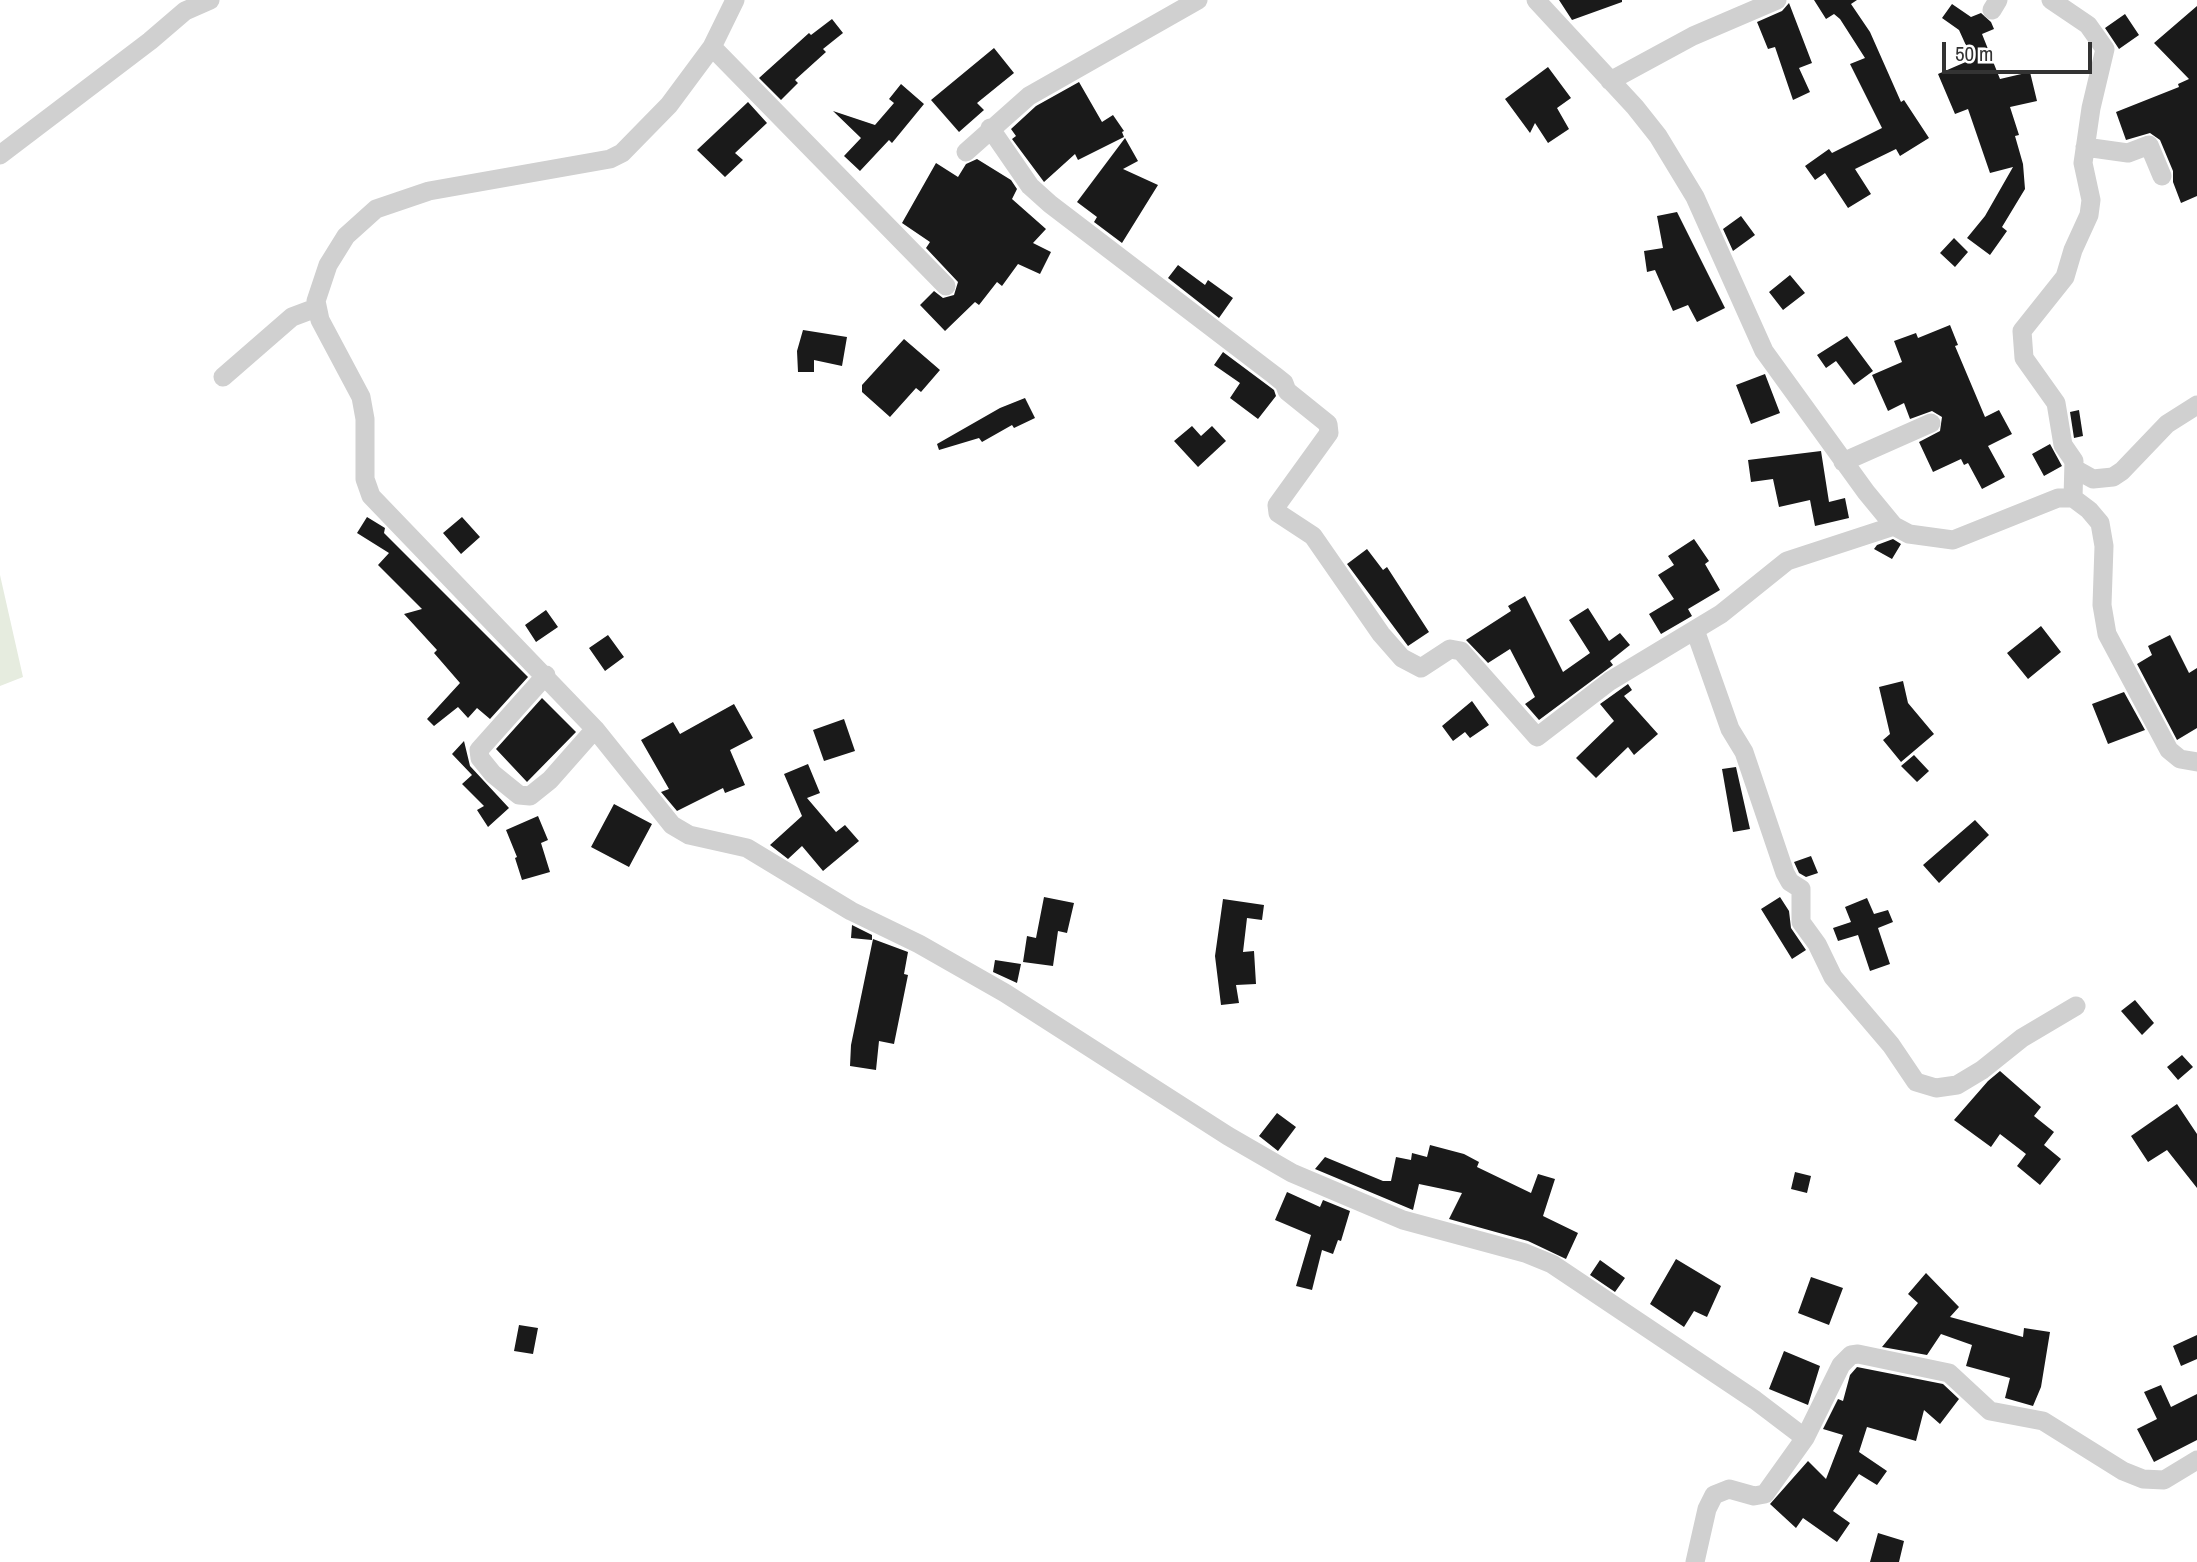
<!DOCTYPE html>
<style>
body{margin:0}
#map{position:relative;width:2197px;height:1562px;overflow:hidden;background:#fff;font-family:"Archivo Narrow",sans-serif}
canvas{display:block}
.scale{position:absolute;left:1942px;top:42px;width:150px;height:32px;box-sizing:border-box;border:4px solid #333;border-top:0;padding-left:9px;font-size:21px;line-height:24px;white-space:nowrap;color:#333;-webkit-text-stroke:5px #fff;paint-order:stroke}
</style>
<div id="map">
<canvas width="2197" height="1562"></canvas>
<div class="scale">50 m</div>
</div>
<script>
const ctx = document.querySelector('canvas').getContext('2d');
ctx.lineJoin = 'round';
function fill(path, color) { ctx.fillStyle = color; ctx.fill(path, 'evenodd'); }
const poly = rows => new Path2D(rows.map(r => 'M' + r).join(''));
function trace(path, color, width, dash) { ctx.strokeStyle = color; ctx.lineWidth = width; ctx.lineCap = dash ? 'butt' : 'round'; ctx.setLineDash(dash || []); ctx.stroke(path); }
fill(poly([
 [0,575,23,677,0,686]
]), '#e6ecdf');
fill(poly([
 [1559,0,1622,0,1622,2,1572,20],
 [1814,0,1857,0,1851,4,1870,32,1901,102,1904,100,1929,138,1900,156,1896,149,1855,169,1871,194,1848,208,1825,173,1815,180,1805,166,1829,149,1832,153,1882,128,1850,64,1865,58,1840,19,1834,14,1826,19],
 [1789,3,1812,63,1799,68,1810,92,1793,100,1775,47,1768,49,1757,22,1782,11],
 [1952,4,1971,17,1981,13,1991,22,1994,29,1982,34,2000,79,2030,72,2037,101,2010,107,2019,135,2015,136,2023,164,2025,189,2002,227,2007,231,1990,255,1967,238,1985,216,2013,167,1990,173,1968,109,1955,114,1938,74,1968,61,1965,54,1969,52,1959,30,1942,18],
 [2197,6,2197,196,2181,203,2173,182,2173,171,2160,140,2150,133,2126,140,2116,112,2179,87,2178,84,2189,79,2154,43],
 [2125,14,2139,35,2119,49,2105,28],
 [832,19,843,33,823,49,826,52,795,80,798,83,781,100,759,78,809,33,811,35],
 [994,48,1014,73,977,103,984,110,959,132,931,100],
 [1548,67,1571,98,1557,108,1569,129,1548,143,1535,123,1530,133,1505,99],
 [1079,82,1102,122,1113,115,1124,131,1122,132,1124,137,1078,160,1075,154,1044,182,1012,139,1016,136,1011,129,1036,106],
 [901,84,924,104,892,143,889,140,860,171,844,156,861,138,833,111,875,125,894,103,889,99],
 [748,102,767,123,735,153,743,160,725,177,697,150],
 [1125,138,1138,161,1123,169,1158,185,1122,243,1094,222,1097,217,1077,202],
 [977,159,1011,180,1017,189,1012,199,1046,229,1033,243,1051,252,1040,274,1018,264,1002,286,997,282,979,305,975,302,945,331,920,305,934,291,943,298,954,295,958,282,926,248,930,242,902,223,936,163,958,177,966,164],
 [1677,212,1725,308,1697,322,1688,305,1673,311,1655,270,1647,272,1644,251,1663,248,1657,216],
 [1741,216,1755,235,1733,251,1723,229],
 [1954,238,1968,252,1955,267,1940,253],
 [1178,265,1205,285,1208,280,1233,298,1219,318,1168,278],
 [1790,275,1805,293,1783,310,1769,292],
 [1950,325,1958,345,1955,346,1985,417,1999,410,2012,434,1988,446,2005,477,1982,489,1968,463,1964,465,1961,459,1933,472,1919,442,1940,431,1942,417,1932,411,1910,419,1904,403,1888,411,1872,375,1902,362,1894,341,1916,333,1918,338],
 [803,330,847,337,842,366,814,360,814,372,798,372,797,351],
 [1847,336,1873,371,1854,385,1836,361,1826,368,1817,355],
 [904,339,940,370,921,392,916,388,890,417,862,392,862,385],
 [1223,352,1274,390,1276,396,1258,419,1230,398,1240,383,1214,365],
 [1765,374,1780,413,1751,424,1736,385],
 [1025,398,1035,418,1014,428,1012,425,982,442,979,438,939,450,937,444,1000,408],
 [2079,410,2083,436,2074,438,2070,412],
 [1192,426,1201,436,1212,426,1226,441,1198,467,1174,441],
 [2050,444,2062,466,2044,476,2032,454],
 [1821,451,1829,502,1845,498,1849,518,1815,526,1810,500,1779,507,1773,479,1751,482,1748,460],
 [367,517,385,528,384,533,528,677,490,719,477,708,468,718,458,707,434,726,427,719,460,683,434,653,437,650,404,614,422,609,378,565,389,553,357,533],
 [462,517,480,537,461,554,443,533],
 [1694,539,1709,561,1705,564,1720,590,1688,609,1692,616,1661,634,1649,614,1674,599,1658,575,1674,565,1668,556],
 [1893,539,1901,544,1892,559,1874,549,1877,545],
 [1367,549,1383,570,1387,567,1429,632,1408,646,1347,564],
 [1525,596,1563,672,1590,653,1569,620,1588,608,1609,641,1620,633,1630,645,1610,661,1613,665,1539,720,1525,704,1535,697,1510,649,1488,663,1466,640,1511,611,1508,606],
 [546,610,558,627,536,642,525,625],
 [2041,626,2061,652,2028,679,2007,653],
 [608,635,624,657,605,671,589,648],
 [2170,635,2189,673,2197,668,2197,728,2177,740,2137,664,2152,655,2148,646],
 [1903,681,1908,703,1934,734,1901,762,1883,740,1890,734,1879,687],
 [1628,684,1632,690,1624,696,1658,734,1634,755,1628,747,1596,778,1576,758,1614,721,1600,704],
 [2124,692,2145,730,2108,744,2092,704],
 [542,698,576,732,527,782,496,749],
 [1472,701,1489,725,1470,738,1465,732,1453,741,1442,726],
 [734,704,753,738,730,750,745,785,725,793,723,788,677,811,661,792,669,789,641,740,673,722,680,734],
 [844,719,855,751,824,761,813,730],
 [464,741,470,766,509,808,488,827,477,810,484,806,462,784,472,775,452,754],
 [1914,755,1929,771,1917,782,1901,766],
 [808,764,820,793,807,798,836,832,845,825,859,841,823,871,802,846,788,859,770,845,802,816,784,774],
 [1736,767,1750,829,1733,832,1722,769],
 [614,804,652,824,629,867,591,847],
 [538,816,548,840,541,843,550,872,522,880,515,858,517,857,506,830],
 [1975,820,1989,835,1939,883,1923,865],
 [1811,856,1818,873,1806,877,1799,873,1794,862],
 [1044,897,1074,903,1067,933,1058,931,1053,966,1023,962,1027,936,1036,938],
 [1780,897,1789,911,1791,928,1806,950,1792,959,1761,909],
 [1867,898,1874,914,1888,910,1893,922,1878,928,1890,964,1870,971,1858,935,1838,941,1833,928,1851,922,1845,907],
 [1223,899,1264,905,1262,920,1247,918,1243,952,1254,951,1256,984,1236,985,1239,1003,1221,1005,1215,956],
 [852,925,872,935,872,940,851,938],
 [873,939,908,952,904,974,908,975,894,1044,879,1041,876,1070,850,1066,851,1045],
 [995,960,1021,964,1017,983,993,972],
 [2135,1000,2154,1023,2142,1035,2121,1011],
 [2182,1055,2193,1067,2178,1080,2167,1067],
 [2000,1071,2041,1107,2034,1116,2054,1132,2044,1145,2061,1159,2040,1185,2017,1166,2026,1154,2000,1134,1991,1147,1954,1120,1988,1081],
 [2177,1104,2197,1134,2197,1188,2167,1150,2148,1162,2131,1136],
 [1277,1113,1296,1127,1278,1151,1259,1136],
 [1430,1145,1464,1154,1479,1162,1477,1167,1531,1193,1538,1174,1555,1179,1543,1216,1578,1233,1566,1259,1528,1241,1449,1219,1462,1193,1419,1184,1413,1210,1315,1169,1325,1157,1383,1181,1391,1181,1396,1157,1411,1160,1412,1153,1427,1157],
 [1795,1172,1811,1176,1807,1193,1791,1189],
 [1287,1192,1320,1207,1323,1200,1350,1211,1341,1241,1338,1240,1333,1254,1322,1250,1312,1290,1296,1286,1311,1235,1275,1220],
 [1676,1259,1721,1286,1707,1317,1694,1311,1684,1327,1650,1304],
 [1600,1260,1625,1278,1615,1292,1590,1275],
 [1926,1273,1959,1307,1950,1317,2023,1337,2024,1328,2050,1332,2041,1387,2033,1406,2005,1398,2010,1378,1966,1366,1972,1345,1941,1334,1927,1355,1882,1347,1918,1303,1908,1294],
 [1811,1277,1843,1288,1829,1325,1798,1313],
 [519,1325,538,1328,533,1354,514,1351],
 [2197,1335,2197,1359,2181,1366,2173,1346],
 [1784,1351,1820,1366,1808,1405,1769,1389],
 [1857,1367,1943,1384,1959,1399,1940,1424,1924,1410,1916,1441,1867,1427,1859,1452,1887,1471,1877,1485,1859,1474,1833,1511,1850,1523,1837,1542,1803,1518,1796,1528,1770,1504,1808,1461,1826,1479,1843,1435,1823,1429,1838,1399,1843,1401,1850,1375],
 [2161,1385,2171,1407,2197,1394,2197,1440,2154,1462,2137,1429,2157,1419,2144,1392],
 [1878,1533,1904,1541,1899,1562,1870,1562]
]), '#1a1a1a');
trace(poly([
 [735,0,712,47,669,105,622,153,610,159,429,191,376,209,346,236,328,265,316,301,320,320,361,397,365,419,365,479,371,496,595,729,672,825,689,835,747,848,851,911,919,944,1005,993,1228,1136,1292,1173,1403,1220,1525,1253,1552,1264,1755,1400,1805,1438,1841,1365,1851,1355,1858,1354,1949,1373,1990,1411,2043,1421,2123,1471,2143,1479,2164,1480,2197,1460],
 [1536,0,1635,107,1658,136,1695,197,1764,351,1866,492,1894,526,1909,534,1953,540,2058,498,2073,498,2089,510,2100,523,2104,546,2102,605,2107,634,2169,750,2180,759,2197,762],
 [2051,0,2088,25,2105,49,2091,108,2083,163,2091,200,2089,215,2073,250,2065,277,2022,331,2024,358,2056,403,2063,445,2074,461,2073,498],
 [1992,10,1998,0],
 [712,47,946,286],
 [1610,81,1693,36,1777,0],
 [990,128,1030,186,1050,204,1274,375,1284,383,1287,391,1328,424,1329,433,1277,505,1278,513,1313,536,1381,634,1402,658,1421,668,1450,649,1461,651,1537,737,1610,681,1721,614,1787,561,1894,526],
 [2085,147,2128,153,2149,145,2162,176],
 [966,152,1029,96,1198,0],
 [0,155,150,41,185,11,210,0],
 [223,377,292,317,316,308],
 [1843,462,1931,423],
 [2075,469,2093,479,2113,477,2122,471,2167,424,2197,405],
 [1695,630,1730,729,1744,752,1785,873,1790,882,1801,889,1801,922,1817,944,1833,977,1891,1045,1916,1082,1936,1088,1957,1085,1982,1070,2022,1038,2076,1006],
 [546,675,479,750,480,758,493,774,519,795,530,796,550,780,595,729],
 [1695,1562,1707,1509,1714,1495,1729,1489,1754,1496,1765,1494,1805,1438]
]), '#d0d0d0', 19);
</script>
